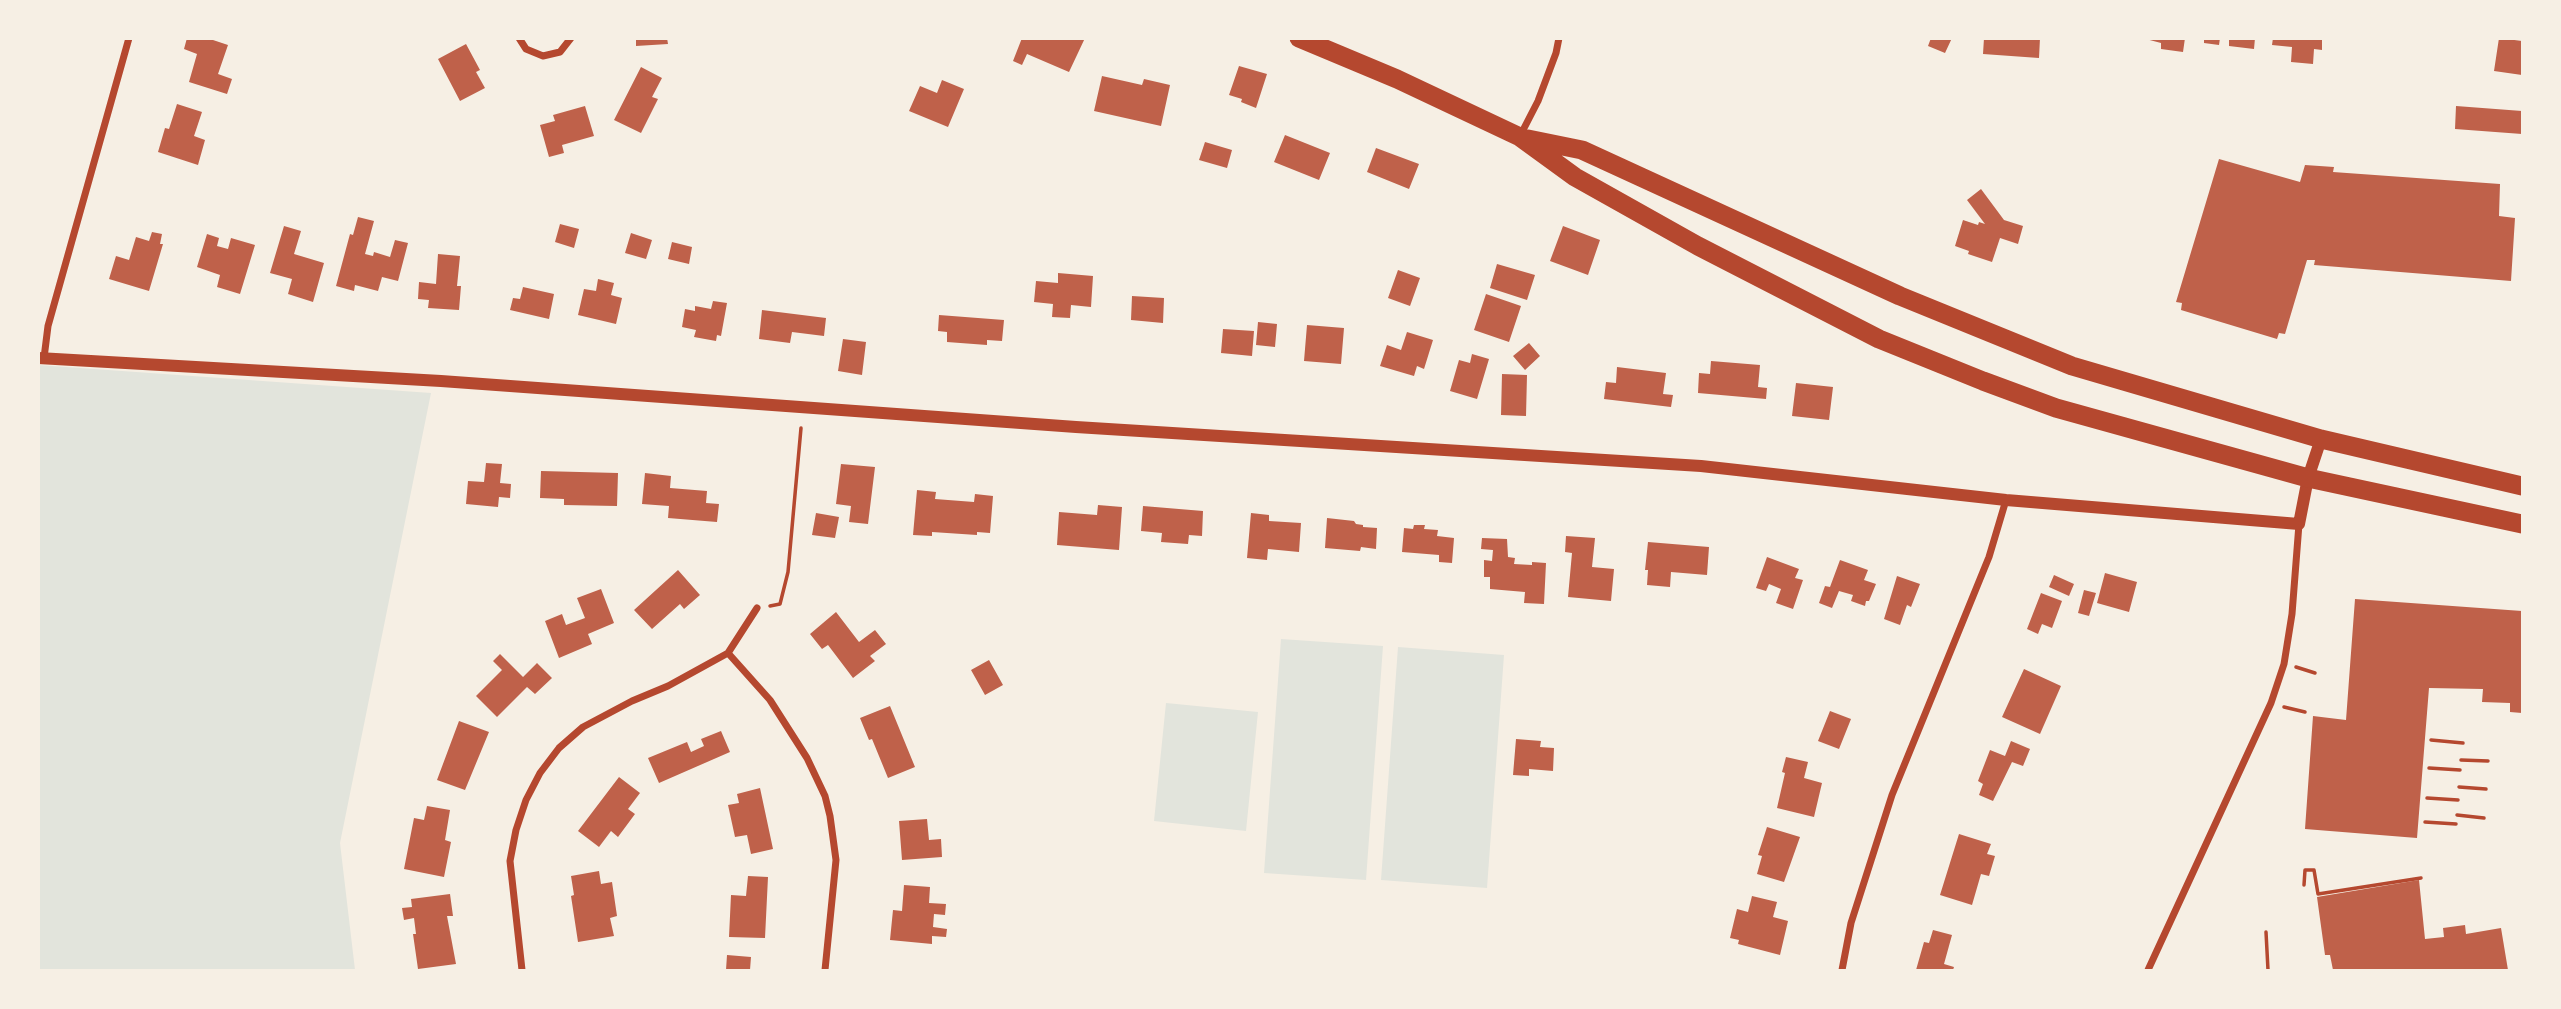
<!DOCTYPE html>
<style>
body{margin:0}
#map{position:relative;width:2561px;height:1009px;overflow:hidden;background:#f6efe4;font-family:"Work Sans",sans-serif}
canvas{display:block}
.frame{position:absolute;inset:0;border:40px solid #f6efe4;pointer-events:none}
</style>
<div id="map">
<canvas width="2561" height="1009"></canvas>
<div class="frame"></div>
</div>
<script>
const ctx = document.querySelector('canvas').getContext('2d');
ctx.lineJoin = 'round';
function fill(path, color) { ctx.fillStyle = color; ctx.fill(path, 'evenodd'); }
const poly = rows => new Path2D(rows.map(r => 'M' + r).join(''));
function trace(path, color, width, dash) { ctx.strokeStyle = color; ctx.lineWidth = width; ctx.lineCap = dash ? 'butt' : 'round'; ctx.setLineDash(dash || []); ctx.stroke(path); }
fill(poly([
 [38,365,431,393,340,843,355,970,39,970],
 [1281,639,1383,646,1366,880,1264,873],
 [1398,647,1504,655,1487,888,1381,880],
 [1166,703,1258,712,1246,831,1154,821]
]), '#e2e4dc');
fill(poly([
 [187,38,207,38,228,45,218,74,232,79,227,94,189,82,197,54,184,49],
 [636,38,667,38,668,44,636,46],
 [1022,38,1085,38,1069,72,1027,54,1022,65,1013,61],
 [1931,38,1952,38,1945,53,1928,46],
 [1984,38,2040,38,2039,58,1983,54],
 [2142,38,2185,38,2183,52,2161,49,2161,43],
 [2204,38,2220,38,2219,45,2204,43],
 [2229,38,2255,38,2254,49,2229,46],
 [2273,38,2322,38,2322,50,2314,49,2313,64,2291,62,2292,47,2272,45],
 [2499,38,2522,41,2522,75,2494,71],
 [466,44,480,70,476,72,485,88,460,101,438,59],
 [1239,66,1267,74,1256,108,1241,102,1242,99,1229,95],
 [641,67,662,78,652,97,658,99,641,133,614,120],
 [1102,76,1142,85,1144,79,1170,85,1161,126,1094,111],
 [942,80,964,89,948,127,909,111,920,86,937,93],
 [177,104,202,112,194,136,205,140,198,165,158,152,165,128,169,129],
 [585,106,594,136,562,145,564,153,549,157,540,125,555,121,553,115],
 [2456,106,2522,111,2522,134,2455,129],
 [1285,135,1330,153,1319,180,1274,162],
 [1205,142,1232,150,1227,168,1199,160],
 [1376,148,1419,164,1409,189,1367,172],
 [2219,159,2300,182,2305,165,2334,167,2333,172,2500,184,2499,216,2515,218,2511,281,2314,265,2315,260,2307,260,2285,334,2279,333,2277,339,2181,310,2182,303,2176,302],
 [1981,189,2004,220,2023,226,2018,244,2000,238,1992,262,1968,254,1969,251,1955,246,1963,220,1978,225,1979,222,1985,224,1967,200],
 [358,217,374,221,365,254,373,256,374,252,390,257,395,240,408,243,398,281,382,277,378,291,355,285,354,291,336,286,350,234,353,235],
 [560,224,579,229,574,248,555,242],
 [284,226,301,231,294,254,324,263,313,302,288,294,292,279,270,273],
 [1563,226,1600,240,1588,275,1550,261],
 [152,232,162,234,160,244,163,244,149,291,109,279,116,256,129,260,136,237,149,241],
 [631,233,652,240,646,259,625,253],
 [207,234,219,238,217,246,228,249,231,238,255,245,240,294,217,287,220,275,197,267],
 [672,242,692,247,689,264,668,259],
 [438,254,460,256,457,286,461,286,459,310,428,308,429,300,418,299,419,282,436,284],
 [1497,264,1535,275,1527,300,1490,288],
 [1398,270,1420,278,1410,306,1388,298],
 [1058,273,1093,276,1091,307,1071,305,1070,318,1052,317,1053,304,1034,302,1036,281,1058,283],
 [598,279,614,283,611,295,622,298,616,324,578,315,584,289,596,291],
 [523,287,554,294,549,319,510,310,513,298,520,299],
 [1486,294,1521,306,1509,342,1474,330],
 [1132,296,1164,298,1163,323,1131,320],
 [713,301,727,303,721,336,717,335,716,341,694,337,696,330,682,327,685,309,695,311,695,306,711,309],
 [762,310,826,318,824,336,792,332,790,343,759,339],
 [939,315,1004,320,1002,341,987,340,987,345,947,342,947,332,938,331],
 [1258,322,1277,324,1275,347,1256,345],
 [1307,325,1344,328,1341,364,1304,361],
 [1223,329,1254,331,1252,356,1221,353],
 [1407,332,1433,340,1424,369,1417,366,1414,376,1380,366,1387,345,1401,350],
 [843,339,866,342,862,375,838,371],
 [1529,343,1540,356,1525,370,1513,356],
 [1472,354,1489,359,1477,399,1450,391,1459,360,1470,363],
 [1711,361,1760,365,1758,387,1767,388,1766,399,1698,393,1699,373,1710,374],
 [1617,367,1666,373,1663,394,1673,395,1671,407,1604,399,1606,382,1616,383],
 [1502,374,1527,375,1526,416,1501,415],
 [1796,383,1833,387,1829,420,1792,416],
 [486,463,502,464,500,483,511,484,510,498,499,497,498,507,466,504,468,481,484,482],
 [841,464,875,467,868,524,849,522,851,506,836,504],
 [541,471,618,473,617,506,564,505,564,499,540,498],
 [645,473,671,476,670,488,707,491,706,503,719,504,717,522,668,518,669,506,642,504],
 [917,490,936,492,935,499,974,502,975,494,993,496,990,533,977,532,977,535,932,532,932,536,913,535],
 [1098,505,1122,507,1119,550,1057,545,1059,512,1097,515],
 [1143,506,1203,511,1202,536,1189,535,1188,544,1161,542,1162,533,1141,531],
 [816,513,839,517,835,538,812,535],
 [1251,513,1269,515,1269,521,1301,523,1299,552,1268,549,1267,560,1247,558],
 [1327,518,1354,521,1356,524,1363,525,1363,527,1377,528,1376,549,1361,547,1360,551,1325,548],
 [1414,525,1425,525,1424,529,1438,530,1437,536,1454,538,1452,563,1439,562,1439,555,1402,552,1404,528,1413,529],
 [1566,536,1595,538,1592,567,1614,569,1611,601,1568,597,1572,553,1565,552],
 [1482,538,1507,539,1508,557,1515,558,1514,564,1532,565,1532,562,1546,563,1544,604,1524,603,1525,592,1490,589,1490,577,1484,577,1484,560,1492,561,1493,550,1481,549],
 [1648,542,1709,547,1707,575,1671,572,1670,587,1647,585,1648,570,1645,570],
 [1767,557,1799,569,1795,578,1803,580,1793,609,1776,603,1781,589,1769,584,1766,591,1756,588],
 [1840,560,1868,570,1864,580,1876,584,1869,601,1866,601,1865,606,1851,601,1853,595,1839,591,1832,608,1819,603,1825,586,1830,587],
 [678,570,700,595,684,609,680,604,652,629,634,610],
 [2105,573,2137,582,2129,612,2097,603],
 [2054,575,2074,584,2069,596,2049,587],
 [1897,576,1920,584,1911,607,1907,605,1900,625,1884,619],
 [601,589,614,623,588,634,592,644,559,658,545,621,562,614,566,625,585,618,577,598],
 [2084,590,2096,593,2089,616,2078,613],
 [2041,593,2062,601,2052,628,2042,624,2038,634,2027,629],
 [2355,599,2522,611,2522,713,2510,712,2510,703,2482,702,2483,689,2429,688,2417,838,2305,829,2313,716,2346,720],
 [836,612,859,642,875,630,886,644,870,656,875,661,853,678,828,645,822,649,810,634],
 [500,654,523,677,537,663,552,678,535,694,527,687,497,717,476,696,502,670,493,661],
 [989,660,1003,685,985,695,971,670],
 [2024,669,2061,686,2040,734,2002,717],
 [890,706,915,767,888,778,872,739,869,740,860,718],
 [1830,711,1851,719,1839,749,1818,741],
 [459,721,489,732,465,790,437,780],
 [721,731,730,752,659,783,648,758,687,742,691,752,704,746,701,739],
 [1516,739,1541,741,1540,747,1554,748,1553,771,1529,769,1529,776,1513,775],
 [2011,741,2030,749,2023,766,2012,762,1993,801,1979,795,1983,784,1978,781,1990,750,2005,756],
 [1786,757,1808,762,1804,778,1822,783,1814,817,1777,808,1785,773,1782,772],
 [619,777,640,793,628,809,635,814,618,837,611,831,599,847,578,831],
 [760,788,773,849,751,854,747,835,735,837,728,805,739,803,737,794],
 [427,806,450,810,445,840,451,842,444,877,404,869,414,818,424,820],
 [927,819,929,840,941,839,942,857,902,860,899,821],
 [1767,827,1800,837,1784,882,1757,874,1762,856,1758,855],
 [1959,834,1991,844,1987,854,1995,856,1989,876,1981,874,1972,905,1940,895],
 [599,871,601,884,612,882,617,916,610,918,614,936,578,942,571,896,574,895,571,876],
 [748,876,768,877,765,938,729,937,731,895,746,896],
 [2419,880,2425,939,2444,937,2443,928,2465,925,2466,934,2501,928,2508,970,2333,970,2330,955,2325,955,2317,897],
 [904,885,930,887,929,903,946,904,945,915,934,914,933,927,947,929,946,937,932,936,932,944,890,940,893,910,902,911],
 [450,894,453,916,447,916,456,964,418,969,413,934,416,934,414,918,404,920,402,908,412,907,411,899],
 [1752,896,1777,902,1773,917,1788,921,1780,955,1738,944,1739,940,1730,938,1737,909,1748,912],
 [1933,930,1952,935,1944,964,1954,967,1953,970,1916,970,1924,942,1929,943],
 [727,955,751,957,750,970,726,970]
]), '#bf614a');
trace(poly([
 [770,606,780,604,788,572,801,428],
 [2296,667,2315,673],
 [2284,707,2305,712],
 [2431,740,2463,743],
 [2461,760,2488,761],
 [2429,768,2460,770],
 [2459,787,2486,789],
 [2427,798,2458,800],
 [2457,815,2484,818],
 [2425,822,2456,824],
 [2304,885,2305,870,2314,870,2318,894,2421,878],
 [2266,932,2268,970]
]), '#b5482f', 3.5);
trace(poly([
 [519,38,526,49,543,56,560,52,571,38],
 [1520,136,1538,101,1556,53,1559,38],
 [44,358,48,326,129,38],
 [728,653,770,700,807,758,825,796,830,816,836,860,825,970],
 [522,970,510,861,516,830,526,800,540,773,559,748,583,727,632,701,668,686,728,653,757,608],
 [1842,970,1851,923,1892,795,1989,557,2006,500],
 [2148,970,2271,703,2284,664,2292,614,2299,524]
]), '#b5482f', 7);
trace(poly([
 [38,358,441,381,1076,427,1701,466,2006,500,2299,524,2308,478,2321,439]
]), '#b5482f', 12);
trace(poly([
 [1299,38,1397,79,1520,137,1575,177,1698,246,1879,339,1983,381,2056,408,2308,478,2522,524],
 [1528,139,1582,150,1900,296,2072,366,2321,439,2522,486]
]), '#b5482f', 19);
</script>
